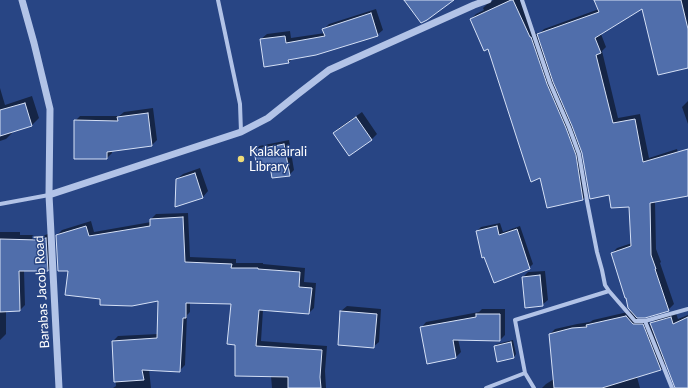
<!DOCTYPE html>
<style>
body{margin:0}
canvas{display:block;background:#284584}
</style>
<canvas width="688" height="388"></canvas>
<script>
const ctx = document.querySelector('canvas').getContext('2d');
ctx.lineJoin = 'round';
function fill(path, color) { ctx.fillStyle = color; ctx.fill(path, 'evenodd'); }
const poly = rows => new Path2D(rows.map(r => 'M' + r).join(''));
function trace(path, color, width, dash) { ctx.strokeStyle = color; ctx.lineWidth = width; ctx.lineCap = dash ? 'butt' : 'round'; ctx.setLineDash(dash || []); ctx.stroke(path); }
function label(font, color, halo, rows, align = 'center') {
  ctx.font = font + ' Lato,sans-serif'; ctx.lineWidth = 3; ctx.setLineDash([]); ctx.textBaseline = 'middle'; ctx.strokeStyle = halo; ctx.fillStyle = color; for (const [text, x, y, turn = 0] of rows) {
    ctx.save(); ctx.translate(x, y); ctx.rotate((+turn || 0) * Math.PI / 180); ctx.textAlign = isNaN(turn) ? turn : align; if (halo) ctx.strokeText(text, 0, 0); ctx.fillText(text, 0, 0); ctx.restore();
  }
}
fill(poly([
 [494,0,520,0,535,33,536,32,537,36,544,29,599,9,595,0,688,0,688,67,643,8,601,34,606,47,602,51,618,118,640,114,649,158,677,149,683,169,688,168,688,195,655,201,656,249,661,262,660,263,674,304,668,310,636,316,638,319,648,320,650,325,656,319,676,313,678,319,688,315,688,388,676,388,667,363,661,370,637,377,640,388,542,388,546,384,554,379,550,334,555,329,577,324,590,322,593,320,632,311,612,253,617,248,632,243,630,206,610,194,580,147,588,194,583,199,541,176,489,48,471,19,476,14,484,10,483,8,489,2],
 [376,9,383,30,377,35,293,58,288,63,261,39,267,34,290,31,291,38,325,33,324,29,329,24],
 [0,88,5,105,32,96,39,118,32,125,13,131,13,132,6,139,0,141],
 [688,101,688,124,682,107],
 [153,108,157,140,152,145,112,150,112,153,107,158,75,121,80,116,119,116,124,112],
 [362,112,377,134,372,139,349,155,334,133,339,128],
 [289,140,294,170,289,175,271,164,255,151,259,146],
 [200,168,208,191,203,197,176,205,177,179,183,174],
 [188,213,190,257,236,259,236,263,263,263,263,264,305,268,304,282,316,283,314,308,309,313,263,310,261,341,327,346,325,371,326,388,272,388,271,376,236,344,232,303,190,302,190,312,187,315,185,365,179,371,149,369,151,388,113,388,116,386,113,341,118,336,158,334,159,300,101,298,69,270,57,235,62,230,91,221,94,232,151,222,151,219,156,214],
 [500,223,503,232,520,226,533,264,529,268,477,231,481,227],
 [0,232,20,232,20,235,45,235,51,233,53,265,48,270,24,270,25,305,20,310,6,311,6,334,0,340],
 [545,271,548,300,542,305,523,277,528,272],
 [347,306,381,309,379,342,373,347,341,311],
 [482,309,505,309,505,335,500,340,458,339,461,352,456,357,421,328,426,322,479,312],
 [513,340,516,354,514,357,498,360,495,346,497,344]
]), '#0007');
const building = poly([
 [404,0,454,0,427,20,421,23,404,0],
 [511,0,513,0,530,37,531,37,547,84,566,128,576,155,583,200,547,208,540,178,531,182,488,49,484,51,470,19,511,0],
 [594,0,681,0,688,29,688,68,658,75,642,9,595,38,601,53,596,55,613,123,635,119,643,162,688,149,688,196,650,203,651,255,656,269,655,269,669,311,645,318,637,318,628,308,626,298,625,298,611,253,631,246,629,207,611,208,609,195,590,199,582,153,572,126,553,82,537,34,599,12,594,0],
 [371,13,378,36,316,55,288,60,289,63,264,67,260,39,285,36,286,43,325,36,322,29,371,13],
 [25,103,32,126,0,136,0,110,25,103],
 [148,113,152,146,107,152,107,159,74,159,74,120,118,121,117,117,148,113],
 [356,117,372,140,349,156,333,133,356,117],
 [284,144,290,176,272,178,270,166,257,168,254,150,284,144],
 [195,173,203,198,175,207,176,179,195,173],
 [183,217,185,262,232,264,231,268,258,268,258,269,300,272,299,287,312,288,309,314,259,310,256,346,322,350,320,377,321,388,288,388,288,377,235,376,235,345,227,344,231,304,186,303,186,318,183,318,180,372,142,370,144,380,114,382,112,341,157,338,158,301,132,306,100,305,100,299,65,295,68,271,58,271,56,235,86,226,89,236,150,226,150,219,183,217],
 [497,226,499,235,517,229,530,269,494,283,484,257,482,258,476,231,497,226],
 [46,238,48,271,19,271,20,311,0,312,0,239,39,240,46,238],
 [540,275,543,306,525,308,522,277,540,275],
 [340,311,377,314,374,348,338,345,340,311],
 [476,314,500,314,500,341,453,340,456,358,427,364,420,327,476,317,476,314],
 [626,316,633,324,643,324,661,370,602,388,554,388,549,334,572,328,587,327,586,325,626,316],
 [671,317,673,324,688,317,688,388,675,388,650,323,671,317],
 [511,342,514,358,497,362,494,346,511,342]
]);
fill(building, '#506eab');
trace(building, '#d5e0f6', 1);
trace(poly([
 [218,0,240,104,241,132],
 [522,0,550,83,569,127,579,154,587,201,597,252,602,270,605,285,609,291],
 [0,204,49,195],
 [645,321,672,388],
 [525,373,534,388],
 [486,388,525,373,515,320,609,291,635,321,645,321,688,309]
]), '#b2c3e7', 4);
trace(poly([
 [22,0,34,43,50,109,49,195,59,388],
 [49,195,241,132,268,118,298,94,329,70,474,5,488,0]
]), '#b2c3e7', 7);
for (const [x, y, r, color] of [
 [241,159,4,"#efdb78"]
]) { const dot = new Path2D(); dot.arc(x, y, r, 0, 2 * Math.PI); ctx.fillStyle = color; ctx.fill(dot); trace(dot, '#284584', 1.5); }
label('13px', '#fff', '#284584', [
 ["Kalakairali",249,152],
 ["Library",249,167]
], 'left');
label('13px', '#fff', '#284584', [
 ["Barabas Jacob Road",42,292,-93]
]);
</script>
